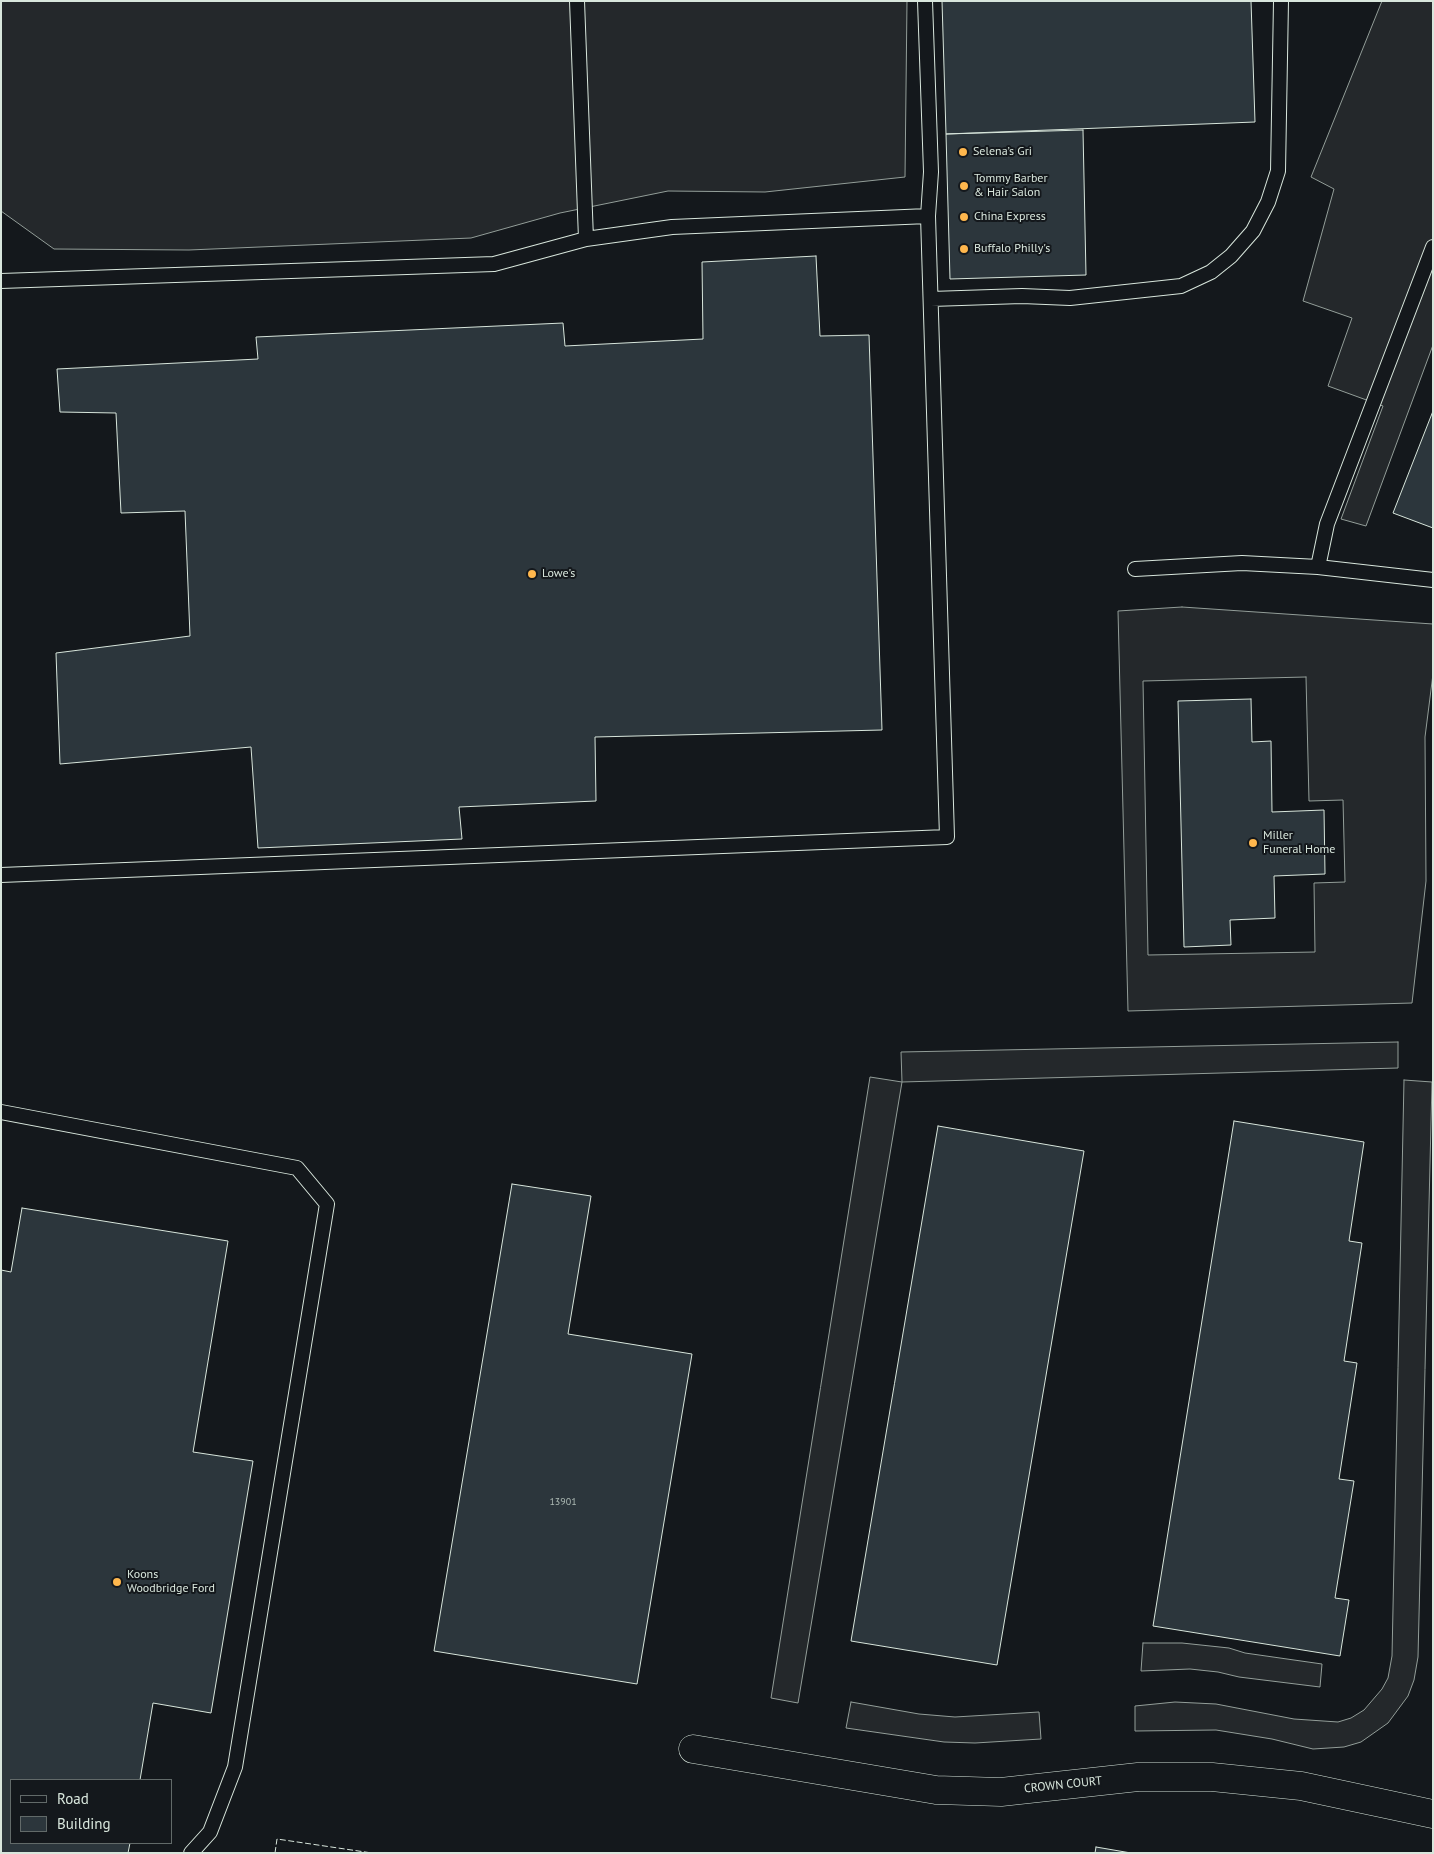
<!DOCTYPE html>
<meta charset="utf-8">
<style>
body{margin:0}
#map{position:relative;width:1434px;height:1854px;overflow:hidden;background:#14181c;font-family:"PT Sans",sans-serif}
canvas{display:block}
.frame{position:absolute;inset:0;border:2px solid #d8e6dc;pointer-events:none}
.legend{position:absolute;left:10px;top:1779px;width:162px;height:65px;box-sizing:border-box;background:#14181c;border:1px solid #626a69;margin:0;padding:6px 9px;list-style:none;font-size:15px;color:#d8e6dc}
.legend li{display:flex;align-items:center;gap:10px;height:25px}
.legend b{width:25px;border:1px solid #626a69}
</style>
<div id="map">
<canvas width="1434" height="1854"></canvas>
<div class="frame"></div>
<ul class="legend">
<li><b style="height:6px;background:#14181c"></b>Road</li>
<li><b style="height:14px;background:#2c363c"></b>Building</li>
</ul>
</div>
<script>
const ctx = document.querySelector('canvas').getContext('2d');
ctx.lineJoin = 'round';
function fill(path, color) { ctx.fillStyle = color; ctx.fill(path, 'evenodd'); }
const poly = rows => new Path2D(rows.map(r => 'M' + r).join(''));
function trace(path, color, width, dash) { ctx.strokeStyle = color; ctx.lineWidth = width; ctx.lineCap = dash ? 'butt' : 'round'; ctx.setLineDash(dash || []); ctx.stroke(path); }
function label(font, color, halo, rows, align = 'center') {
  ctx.font = font + ' "PT Sans",sans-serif'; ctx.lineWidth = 4; ctx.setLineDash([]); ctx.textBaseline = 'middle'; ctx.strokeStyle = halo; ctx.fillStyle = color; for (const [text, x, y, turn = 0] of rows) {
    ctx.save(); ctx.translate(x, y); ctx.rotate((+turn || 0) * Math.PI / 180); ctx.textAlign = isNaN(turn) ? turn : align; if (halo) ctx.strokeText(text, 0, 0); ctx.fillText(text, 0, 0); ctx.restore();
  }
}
const parking = poly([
 [1,1,907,1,905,177,765,192,668,191,560,213,471,238,189,250,54,249,1,211,1,1],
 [1382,1,1433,1,1433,345,1366,526,1341,519,1383,406,1328,386,1352,318,1303,301,1334,189,1311,177,1382,1],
 [1182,607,1433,624,1433,674,1425,737,1426,881,1412,1003,1128,1011,1118,611,1182,607],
 [1306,677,1309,801,1343,800,1345,882,1314,883,1315,952,1148,955,1143,681,1306,677],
 [1398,1042,1398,1068,902,1082,798,1703,771,1698,870,1077,902,1082,901,1052,1398,1042],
 [1404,1080,1432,1082,1418,1657,1414,1680,1408,1696,1388,1723,1361,1742,1344,1747,1313,1749,1272,1739,1216,1730,1135,1731,1135,1706,1175,1702,1216,1704,1294,1719,1338,1722,1351,1718,1364,1710,1382,1689,1388,1678,1392,1656,1404,1080],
 [1143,1643,1182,1643,1229,1648,1245,1653,1322,1664,1320,1687,1239,1677,1218,1672,1190,1669,1141,1671,1143,1643],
 [851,1702,919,1714,955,1717,1039,1712,1041,1739,975,1743,944,1742,846,1728,851,1702]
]);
fill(parking, '#24282b');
trace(parking, '#939e99', 1);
const building = poly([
 [942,1,1251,1,1255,122,946,134,942,1],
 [1083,130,1086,275,950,279,946,134,1083,130],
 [816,256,820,336,869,335,882,730,595,737,596,801,459,807,462,839,258,848,251,747,60,764,56,653,190,636,185,511,121,513,116,413,60,412,57,369,258,359,256,337,563,323,565,346,703,339,702,262,816,256],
 [1433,411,1433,528,1393,513,1433,411],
 [1251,699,1252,742,1271,741,1272,812,1324,810,1325,874,1274,876,1275,918,1230,920,1231,945,1184,947,1178,701,1251,699],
 [1234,1121,1364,1142,1349,1241,1362,1243,1344,1361,1357,1363,1339,1479,1354,1481,1335,1598,1349,1600,1340,1656,1153,1626,1234,1121],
 [938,1126,1084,1151,997,1665,851,1641,938,1126],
 [512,1184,591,1196,568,1334,692,1354,637,1684,434,1651,512,1184],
 [22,1208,228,1241,193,1452,253,1461,211,1713,153,1703,140,1780,11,1780,11,1843,130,1843,128,1853,1,1853,1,1270,11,1272,22,1208],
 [1096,1847,1131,1853,1095,1853,1096,1847]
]);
fill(building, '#2c363c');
trace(building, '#d8e6dc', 1);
const service = poly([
 [577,1,586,239],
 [1,281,494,264,586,239,672,227,928,216,931,172,925,1],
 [931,299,1022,296,1070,298,1181,286,1211,272,1231,256,1253,231,1268,202,1278,171,1281,1],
 [1318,567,1327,524,1433,247],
 [1135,569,1242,563,1318,567,1433,580],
 [1,875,947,837,928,216],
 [1,1112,297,1168,327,1204,235,1767,210,1832,191,1853]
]);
const minor = poly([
 [693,1749,936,1790,1001,1792,1138,1777,1212,1777,1301,1786,1433,1814]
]);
trace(service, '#d8e6dc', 16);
trace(minor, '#d8e6dc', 29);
trace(service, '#14181c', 14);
trace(minor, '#14181c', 28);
trace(poly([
 [275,1853,277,1839,372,1853]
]), '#d8e6dc', 1, [6, 2.5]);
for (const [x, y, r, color] of [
 [963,152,5,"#ffb74d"],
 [964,186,5,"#ffb74d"],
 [964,217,5,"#ffb74d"],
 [964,249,5,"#ffb74d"],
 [532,574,5,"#ffb74d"],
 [1253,843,5,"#ffb74d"],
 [117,1582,5,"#ffb74d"]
]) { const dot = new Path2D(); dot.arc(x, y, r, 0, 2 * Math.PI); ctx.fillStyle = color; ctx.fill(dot); trace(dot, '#14181c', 2); }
label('10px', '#adbab4', null, [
 ["13901",563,1502]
]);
label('12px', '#d8e6dc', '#14181c', [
 ["Selena’s Gri",973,152],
 ["Tommy Barber",974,179],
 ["& Hair Salon",974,193],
 ["China Express",974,217],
 ["Buffalo Philly's",974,249],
 ["Lowe's",542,574],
 ["Miller",1263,836],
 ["Funeral Home",1263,850],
 ["Koons",127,1575],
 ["Woodbridge Ford",127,1589]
], 'left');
label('12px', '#d8e6dc', '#14181c', [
 ["CROWN COURT",1063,1785,-6]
]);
</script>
